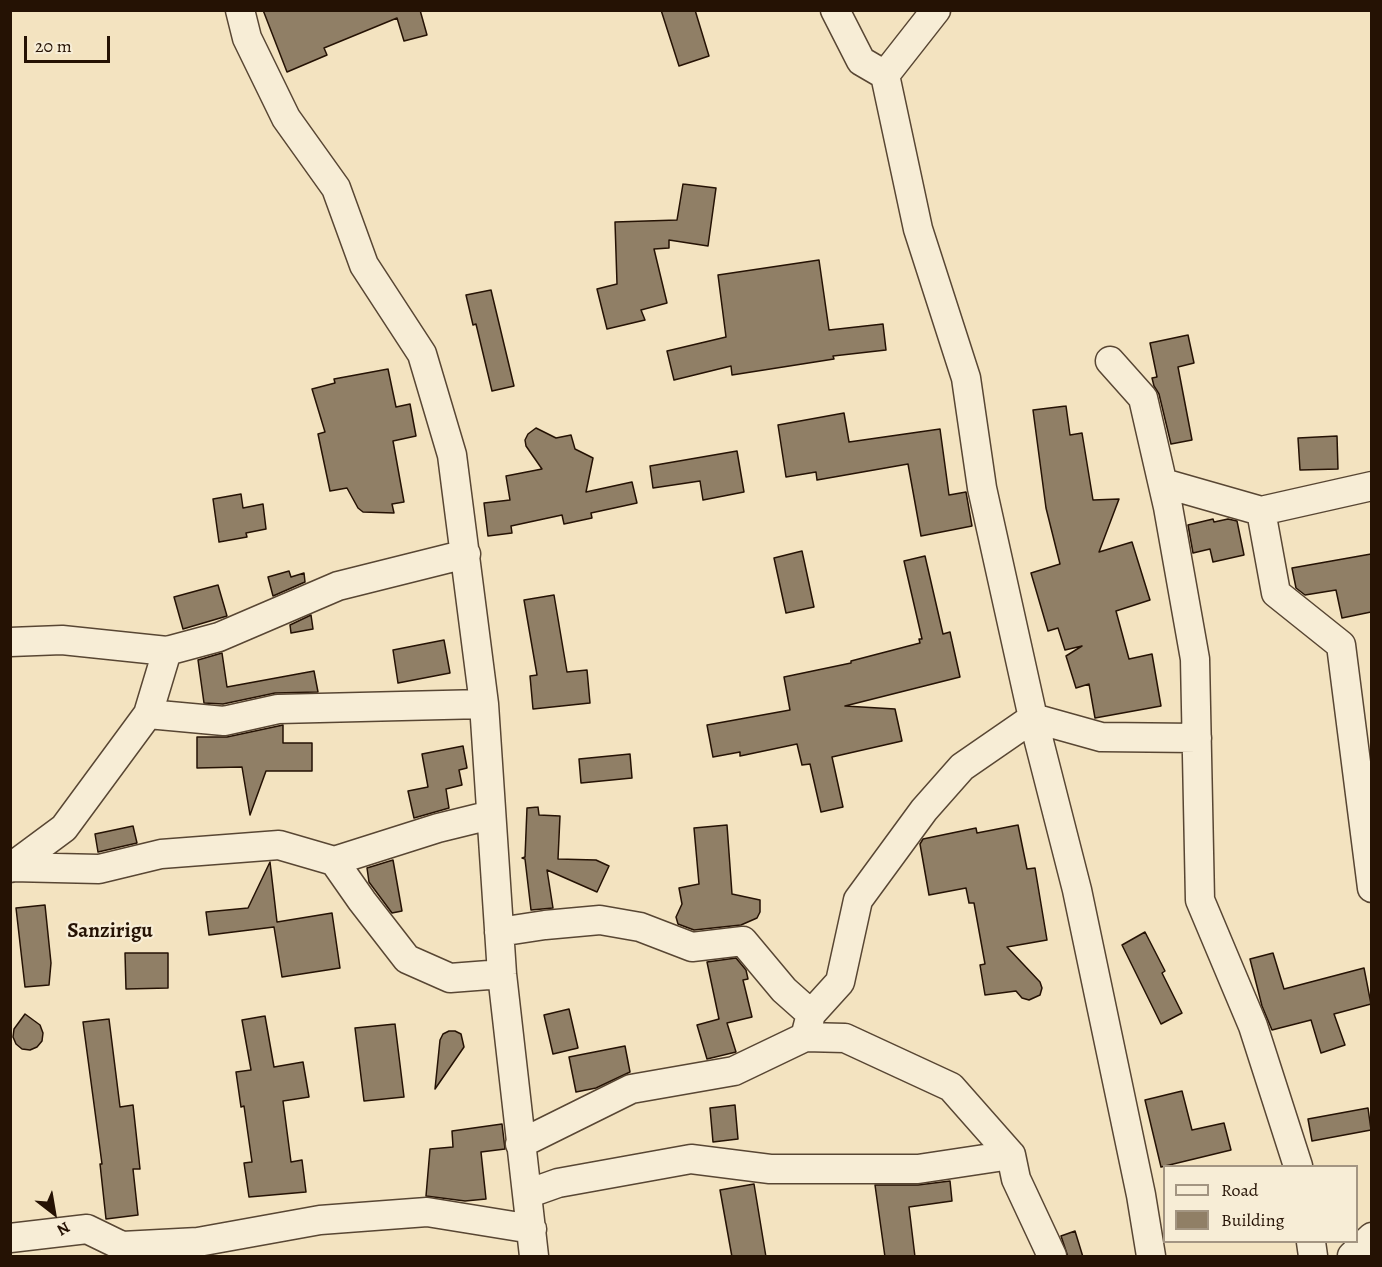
<!DOCTYPE html>
<style>
body{margin:0}
#map{position:relative;width:1382px;height:1267px;overflow:hidden;background:#f3e3c0;font-family:Alegreya,serif}
canvas{display:block}
.frame{position:absolute;inset:0;border:12px solid #251204;pointer-events:none}
.legend{position:absolute;left:1163px;top:1165px;width:195px;height:78px;box-sizing:border-box;background:#f7edd6;border:2px solid #a39582;margin:0;padding:8px 10px;list-style:none;font-size:18px;color:#251204}
.legend li{display:flex;align-items:center;gap:12px;height:30px}
.legend b{width:30px;border:2px solid #a39582}
.north{position:absolute;left:24px;top:1183px;width:60px;height:60px;-webkit-text-stroke:4px #f7edd6;paint-order:stroke;rotate:149deg;font-size:16px;font-weight:700;line-height:24px;text-align:center;color:#251204}
.north::after{content:'';display:block;margin:auto;width:21px;height:27px;background:#251204;clip-path:polygon(50% 0,100% 100%,50% 72%,0 100%)}
.scale{position:absolute;left:24px;top:36px;width:86px;height:27px;box-sizing:border-box;border:3px solid #251204;border-top:0;padding-left:8px;font-size:18px;line-height:21px;white-space:nowrap;color:#251204;-webkit-text-stroke:4px #f7edd6;paint-order:stroke}
</style>
<div id="map">
<canvas width="1382" height="1267"></canvas>
<div class="frame"></div>
<ul class="legend">
<li><b style="height:8px;background:#f7edd6"></b>Road</li>
<li><b style="height:16px;background:#907f66"></b>Building</li>
</ul>
<div class="north">N</div>
<div class="scale">20 m</div>
</div>
<script>
const ctx = document.querySelector('canvas').getContext('2d');
ctx.lineJoin = 'round';
function fill(path, color) { ctx.fillStyle = color; ctx.fill(path, 'evenodd'); }
const poly = rows => new Path2D(rows.map(r => 'M' + r).join(''));
function trace(path, color, width, dash) { ctx.strokeStyle = color; ctx.lineWidth = width; ctx.lineCap = dash ? 'butt' : 'round'; ctx.setLineDash(dash || []); ctx.stroke(path); }
function label(font, color, halo, rows, align = 'center') {
  ctx.font = font + ' Alegreya,serif'; ctx.lineWidth = 4.5; ctx.setLineDash([]); ctx.textBaseline = 'middle'; ctx.strokeStyle = halo; ctx.fillStyle = color; for (const [text, x, y, turn = 0] of rows) {
    ctx.save(); ctx.translate(x, y); ctx.rotate((+turn || 0) * Math.PI / 180); ctx.textAlign = isNaN(turn) ? turn : align; if (halo) ctx.strokeText(text, 0, 0); ctx.fillText(text, 0, 0); ctx.restore();
  }
}
const building = poly([
 [263,10,420,10,427,35,404,41,397,18,324,48,327,55,287,72,263,10],
 [661,10,695,10,709,56,679,66,661,10],
 [683,184,716,188,708,246,669,240,669,248,654,249,667,303,641,310,645,320,607,329,597,289,617,284,615,222,677,220,683,184],
 [819,260,829,330,883,324,886,350,833,356,834,359,732,375,731,366,674,380,667,351,726,337,718,275,819,260],
 [491,290,514,386,492,391,476,324,473,325,466,295,491,290],
 [1188,335,1194,363,1178,367,1192,440,1171,444,1159,394,1154,386,1152,378,1157,377,1150,343,1188,335],
 [388,369,396,407,410,404,416,436,393,441,404,502,392,504,394,513,363,512,358,508,347,488,330,491,318,434,325,432,312,389,335,383,334,379,388,369],
 [1066,406,1070,435,1082,433,1093,500,1119,499,1099,552,1132,542,1150,600,1116,611,1129,659,1152,654,1161,706,1095,718,1089,684,1076,688,1066,656,1082,646,1065,650,1058,628,1048,631,1031,573,1060,564,1046,508,1033,410,1066,406],
 [844,413,849,442,940,429,949,495,966,492,972,526,921,536,908,464,817,480,816,472,786,477,778,425,844,413],
 [536,428,556,438,571,435,575,449,593,458,586,492,632,482,637,503,591,513,592,518,564,524,562,515,511,526,512,533,488,536,484,503,510,500,506,476,542,469,526,446,525,440,528,434,536,428],
 [1337,436,1338,469,1300,470,1298,438,1337,436],
 [737,451,744,492,703,500,700,481,653,488,650,466,737,451],
 [241,494,243,508,263,504,266,529,246,533,247,537,219,542,213,499,241,494],
 [1213,519,1214,522,1228,519,1237,521,1244,555,1213,562,1210,549,1193,553,1188,525,1213,519],
 [802,551,814,607,786,613,774,558,802,551],
 [1371,554,1371,612,1342,618,1336,590,1305,595,1296,588,1292,568,1371,554],
 [925,556,943,634,950,632,960,677,845,706,895,709,902,741,832,757,843,807,821,812,810,764,802,765,797,744,740,756,740,752,713,757,707,725,790,710,784,677,851,663,851,661,920,643,919,639,922,639,904,561,925,556],
 [289,571,291,577,304,573,305,582,273,596,268,577,289,571],
 [218,585,227,616,183,629,174,597,218,585],
 [554,595,567,672,587,670,590,703,533,709,530,676,537,675,524,600,554,595],
 [311,615,313,629,291,633,290,625,311,615],
 [444,640,450,673,398,683,393,650,444,640],
 [222,653,227,687,314,671,318,692,275,693,223,704,204,703,198,660,222,653],
 [283,725,283,743,312,743,312,771,266,771,250,815,242,767,197,768,197,737,227,737,283,725],
 [463,746,467,768,459,770,462,785,446,789,449,808,414,818,408,791,428,787,422,754,463,746],
 [630,754,632,778,581,783,579,759,630,754],
 [538,807,539,815,560,816,558,859,596,860,609,866,597,892,547,870,553,908,531,910,525,859,522,858,525,857,527,808,538,807],
 [727,825,732,894,760,900,760,912,757,918,741,925,694,930,678,924,676,917,682,904,679,888,699,884,694,828,727,825],
 [1018,825,1027,869,1035,868,1047,940,1007,947,1040,982,1042,988,1040,995,1029,1000,1022,998,1016,991,985,995,980,965,985,964,974,903,969,903,966,888,929,895,920,844,923,839,976,828,977,833,1018,825],
 [133,826,137,843,98,852,95,834,133,826],
 [393,860,402,911,392,913,369,882,367,868,393,860],
 [270,862,277,922,332,913,340,968,282,977,274,927,209,935,206,912,248,908,270,862],
 [45,905,51,963,49,985,25,987,16,908,45,905],
 [1145,932,1165,971,1162,973,1182,1013,1161,1024,1122,945,1145,932],
 [125,953,168,953,168,988,126,989,125,953],
 [1273,953,1284,989,1364,968,1371,1004,1334,1014,1345,1045,1321,1053,1311,1020,1272,1030,1262,1006,1250,959,1273,953],
 [736,958,746,970,748,979,743,980,752,1017,727,1023,736,1052,707,1059,697,1025,719,1019,707,962,736,958],
 [569,1009,578,1048,553,1054,544,1015,569,1009],
 [25,1014,40,1025,43,1033,42,1041,37,1047,30,1050,22,1049,16,1044,13,1037,14,1029,25,1014],
 [265,1016,274,1067,303,1062,309,1097,283,1101,291,1162,302,1160,306,1192,249,1197,244,1163,252,1162,244,1106,241,1107,236,1072,251,1070,242,1020,265,1016],
 [109,1019,120,1107,133,1105,140,1169,133,1169,138,1215,106,1219,100,1164,102,1164,83,1022,109,1019],
 [395,1024,404,1097,364,1101,355,1028,395,1024],
 [449,1031,455,1031,461,1034,464,1047,435,1089,440,1040,443,1034,449,1031],
 [625,1046,630,1072,596,1088,576,1092,569,1057,625,1046],
 [1182,1091,1192,1130,1224,1123,1231,1150,1161,1167,1145,1100,1182,1091],
 [735,1105,738,1139,713,1142,710,1108,735,1105],
 [1368,1108,1371,1130,1312,1141,1308,1119,1368,1108],
 [502,1124,505,1149,481,1152,486,1199,465,1201,426,1196,430,1149,453,1147,452,1131,502,1124],
 [950,1181,952,1201,909,1207,915,1257,885,1257,875,1185,918,1185,950,1181],
 [754,1184,766,1257,732,1257,720,1190,754,1184],
 [1075,1231,1083,1257,1068,1257,1061,1236,1075,1231]
]);
fill(building, '#907f66');
trace(building, '#251204', 1.5);
const minor = poly([
 [240,10,247,38,286,118,336,188,364,265,422,354,452,455,484,704,502,974,534,1256],
 [835,10,861,61,885,75,918,229,966,378,982,488,1033,718,1077,890,1141,1195,1151,1256],
 [885,75,936,10],
 [1110,361,1143,398,1168,507,1195,659,1200,900,1253,1026,1298,1166],
 [1163,483,1261,511,1276,593,1341,645,1372,888],
 [1261,511,1372,486],
 [10,642,62,640,167,651,219,637,338,586,466,554],
 [148,714,224,721,278,709,484,704],
 [334,861,438,828,491,815],
 [12,867,99,869,161,854,279,845,334,861,362,901,407,959,450,978,502,974],
 [10,868,64,828,148,714,167,651],
 [499,932,545,925,600,920,640,927,692,947,743,941,784,990,811,1014],
 [805,1037,811,1014,840,982,858,900,924,810,962,767,1033,718,1101,737,1197,738],
 [520,1144,631,1089,734,1071,805,1037,845,1038,951,1087,1011,1155,1016,1179,1052,1256],
 [527,1194,558,1183,691,1159,770,1169,918,1169,1011,1155],
 [10,1238,87,1229,122,1246,198,1242,320,1220,427,1212,532,1229],
 [1311,1242,1313,1256],
 [1352,1256,1372,1237]
]);
trace(minor, '#584633', 31);
trace(minor, '#f7edd6', 28);
label('bold 21px', '#251204', '#f7edd6', [
 ["Sanzirigu",110,932]
]);
</script>
